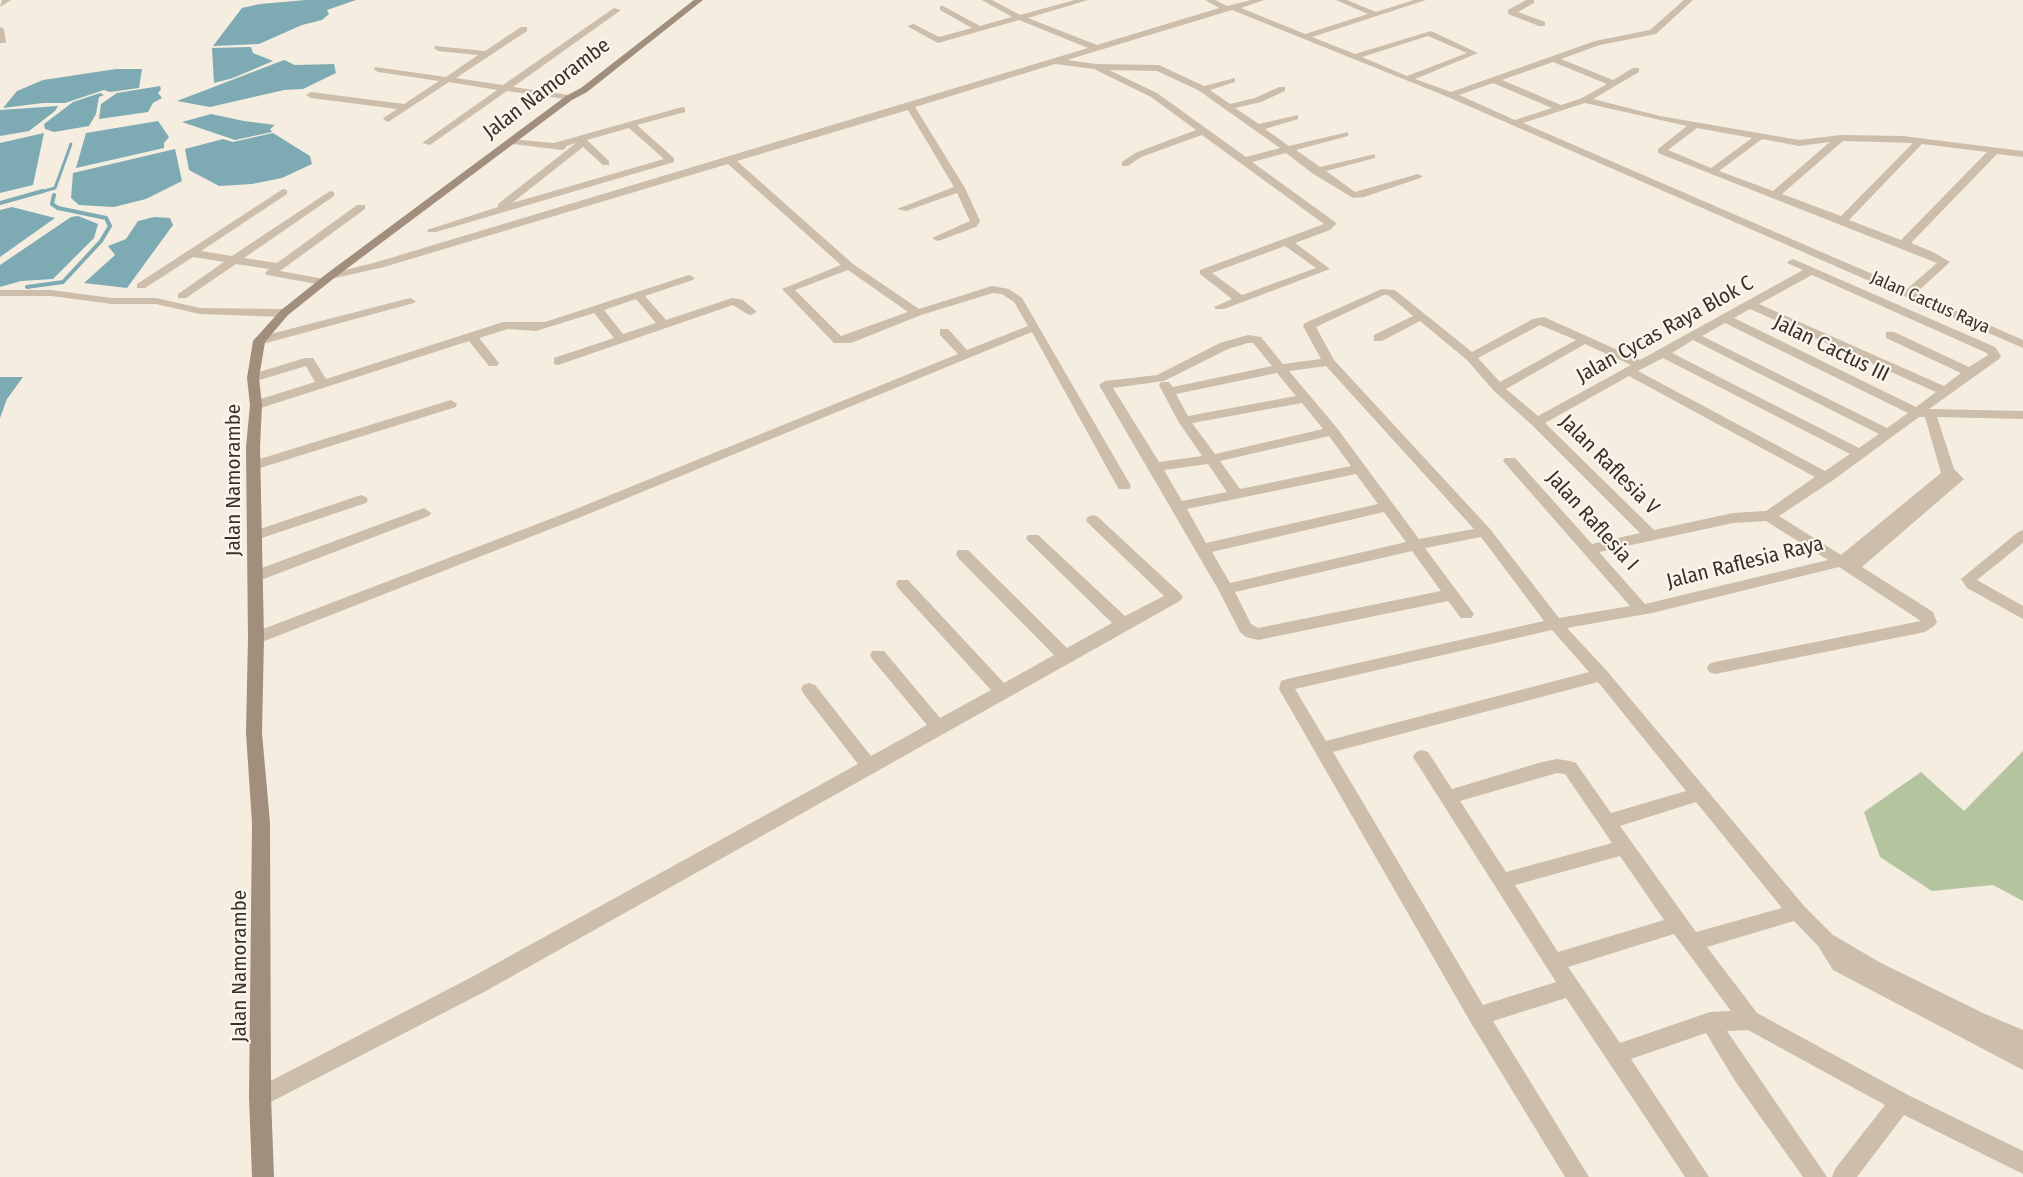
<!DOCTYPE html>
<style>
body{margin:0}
canvas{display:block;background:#f4ede0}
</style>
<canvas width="2023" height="1177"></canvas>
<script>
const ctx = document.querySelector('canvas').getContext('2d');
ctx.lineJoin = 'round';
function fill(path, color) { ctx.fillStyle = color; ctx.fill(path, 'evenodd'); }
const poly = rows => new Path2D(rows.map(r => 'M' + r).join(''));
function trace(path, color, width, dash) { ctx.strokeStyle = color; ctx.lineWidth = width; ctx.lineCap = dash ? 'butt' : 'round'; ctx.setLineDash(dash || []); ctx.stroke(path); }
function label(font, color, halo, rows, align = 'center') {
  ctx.font = font + ' "Fira Sans Condensed",sans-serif'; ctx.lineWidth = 4.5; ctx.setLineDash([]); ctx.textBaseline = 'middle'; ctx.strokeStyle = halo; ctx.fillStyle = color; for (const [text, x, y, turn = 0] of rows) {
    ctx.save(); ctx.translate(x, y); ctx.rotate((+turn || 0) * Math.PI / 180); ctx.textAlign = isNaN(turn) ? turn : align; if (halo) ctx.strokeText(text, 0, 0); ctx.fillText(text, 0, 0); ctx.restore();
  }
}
fill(poly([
 [2023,751,2023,901,1993,885,1932,891,1880,857,1864,812,1921,772,1964,811]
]), '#b4c49f');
fill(poly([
 [306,0,356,0,327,10,329,14,322,20,302,25,259,44,213,46,242,8,260,4],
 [251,47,253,53,273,61,233,78,214,83,212,48],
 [284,60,295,65,334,64,336,73,303,89,284,90,210,107,177,101],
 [116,69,142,69,139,88,110,92,104,90,65,103,43,103,3,108,17,91,43,80],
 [160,86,161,89,158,93,162,98,153,103,148,112,99,119,101,104,117,93],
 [100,93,104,95,99,97,96,114,89,126,54,132,45,129,44,124,73,102],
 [58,106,55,111,29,131,0,136,0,110],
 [211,114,244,121,275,125,270,129,272,132,235,140,182,122],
 [158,121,169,137,164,143,164,148,76,168,86,133],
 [44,133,33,185,0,193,0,143],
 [273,133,310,156,312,164,282,178,252,184,219,186,189,170,185,149,223,139,233,142],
 [175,149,182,181,146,199,114,207,79,205,71,198,73,173],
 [12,207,55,218,0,257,0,210],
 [78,216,98,224,94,238,53,279,21,281,0,287,0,265,71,217],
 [154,217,170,218,173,225,127,288,84,283,115,255,108,246,126,239,138,221],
 [0,377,23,377,7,399,0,418]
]), '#7eabb3');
trace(poly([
 [37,193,55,188,71,144]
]), '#7eabb3', 3);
trace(poly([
 [0,203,43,191],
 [27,287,63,282,101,241,110,226,106,218,58,208,52,204,54,195]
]), '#7eabb3', 4);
fill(poly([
 [2,0,11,0,0,7,2,0],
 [982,0,992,0,1020,15,1075,0,1088,0,1028,18,1097,45,1219,8,1205,0,1215,0,1227,6,1251,0,1264,0,1241,8,1305,34,1368,14,1336,0,1347,0,1376,12,1414,0,1426,0,1312,37,1355,54,1431,31,1478,53,1415,79,1451,92,1595,41,1650,30,1684,0,1693,0,1656,34,1600,45,1561,59,1613,80,1633,68,1639,68,1639,72,1593,99,1660,116,1799,140,1841,135,1903,136,2023,151,2023,157,1997,154,1911,243,1933,252,1950,262,1916,293,2023,340,2023,348,1448,97,1232,10,1067,60,1096,64,1159,65,1204,86,1235,78,1235,82,1210,90,1230,104,1255,98,1279,87,1285,87,1285,91,1261,102,1235,108,1259,124,1298,115,1298,119,1265,129,1289,146,1348,132,1348,136,1296,150,1320,167,1375,154,1375,158,1326,171,1355,192,1418,174,1423,177,1364,197,1353,198,1312,173,1286,153,1252,162,1335,222,1336,224,1330,230,1295,243,1330,269,1224,309,1216,309,1214,307,1232,299,1200,274,1200,270,1324,224,1202,135,1141,157,1128,166,1122,166,1122,162,1135,153,1196,130,1151,97,1094,69,1055,64,915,107,965,188,980,221,976,227,941,240,937,241,932,238,970,221,957,193,906,211,897,209,954,187,908,110,737,161,853,264,919,309,992,286,1009,289,1022,298,1131,486,1129,489,1119,489,1117,486,1032,332,576,519,262,642,250,642,248,638,250,634,566,513,958,354,940,335,940,329,948,329,967,350,1028,326,1014,302,1002,294,993,293,921,315,851,343,834,343,782,289,841,265,728,164,384,267,326,280,326,284,322,285,267,275,265,273,269,269,236,264,186,298,178,298,178,294,224,262,193,257,145,288,137,288,137,284,283,189,287,190,287,194,201,251,232,256,330,191,334,192,334,196,244,258,277,263,357,205,365,205,365,209,280,271,325,279,325,275,377,262,1088,48,1019,20,938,43,907,26,914,24,939,37,972,28,940,10,940,6,943,6,980,26,1012,17,982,0],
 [1428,36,1467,53,1407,76,1362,57,1428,36],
 [1553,62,1607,84,1582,98,1561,105,1502,80,1553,62],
 [1109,70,1157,71,1198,90,1280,148,1246,157,1157,93,1109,70],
 [1493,83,1552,108,1515,120,1459,95,1493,83],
 [1585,103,1687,126,1658,149,1658,153,1937,263,1907,289,1523,123,1585,103],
 [1697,128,1752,138,1711,168,1668,150,1697,128],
 [1762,139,1799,146,1830,142,1773,191,1719,171,1762,139],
 [1843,141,1913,143,1841,216,1782,194,1843,141],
 [1922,144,1987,152,1901,240,1849,220,1922,144],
 [1285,246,1316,268,1242,295,1212,273,1285,246],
 [848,270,908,312,841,336,795,290,848,270],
 [1526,0,1534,0,1534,3,1518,12,1545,22,1545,26,1539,26,1508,14,1508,10,1526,0],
 [614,8,621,10,513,87,569,95,572,96,572,100,507,91,430,145,422,143,497,90,449,82,388,122,383,119,385,117,397,109,311,98,306,95,311,92,404,104,439,81,378,72,374,69,375,67,446,77,478,55,438,51,434,48,435,46,485,51,521,27,527,27,527,31,456,78,503,85,614,8],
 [0,27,4,29,6,43,0,43,0,27],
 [682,107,685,108,685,112,637,125,674,158,674,162,436,232,428,232,427,230,498,207,498,204,576,143,566,146,565,149,562,150,512,144,509,143,509,139,554,143,682,107],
 [629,128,664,159,512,203,583,147,603,165,609,165,609,161,587,140,629,128],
 [1793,259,1995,347,2001,356,1999,359,1929,409,2023,411,2023,419,1937,417,1954,469,1964,479,1862,567,1933,612,1937,622,1934,626,1925,632,1715,674,1709,672,1707,668,1709,664,1715,662,1921,621,1839,567,1652,613,1567,628,1607,671,1804,906,1833,935,1881,963,1985,1014,2023,1030,2023,1070,1833,970,1818,946,1794,921,1707,947,1757,1013,1908,1095,2023,1151,2023,1174,1904,1115,1857,1177,1832,1177,1835,1169,1885,1105,1748,1030,1727,1031,1827,1177,1803,1177,1735,1081,1706,1033,1631,1059,1709,1177,1685,1177,1566,998,1493,1021,1589,1177,1565,1177,1471,1023,1279,689,1281,681,1287,679,1544,621,1481,537,1425,548,1471,610,1474,614,1471,618,1461,618,1448,601,1258,640,1246,637,1240,632,1218,589,1099,385,1105,381,1157,375,1220,343,1248,335,1261,337,1283,364,1321,359,1303,326,1305,323,1382,289,1395,290,1472,352,1533,319,1544,317,1640,360,1803,270,1789,264,1787,262,1793,259],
 [1812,275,1987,353,1988,355,1969,367,1894,332,1886,332,1886,338,1961,373,1944,386,1759,304,1812,275],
 [1384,295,1388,295,1413,316,1374,335,1374,341,1382,341,1420,321,1467,360,1494,391,1532,425,1640,533,1592,544,1515,458,1505,458,1503,461,1630,606,1559,618,1490,529,1334,360,1316,327,1384,295],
 [1750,309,1936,392,1916,407,1734,318,1750,309],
 [1725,323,1908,413,1887,428,1702,336,1725,323],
 [1540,325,1576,340,1500,382,1478,358,1540,325],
 [1693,340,1879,434,1859,448,1672,353,1693,340],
 [1248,343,1253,343,1272,366,1173,387,1169,382,1161,382,1159,385,1178,421,1202,456,1159,462,1113,388,1164,381,1228,349,1248,343],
 [1585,344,1631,365,1538,416,1506,389,1585,344],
 [1663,358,1850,454,1825,471,1638,371,1663,358],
 [1326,366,1474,529,1419,539,1337,428,1289,371,1326,366],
 [1277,373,1296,396,1188,416,1176,394,1277,373],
 [1629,376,1815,477,1766,511,1733,513,1654,530,1545,423,1629,376],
 [1302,403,1323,429,1215,454,1192,423,1302,403],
 [1919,417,1925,417,1941,473,1841,555,1779,516,1832,481,1919,417],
 [1329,436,1351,466,1240,489,1220,461,1329,436],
 [1208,464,1227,492,1182,501,1164,470,1208,464],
 [1356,474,1378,504,1206,543,1187,509,1356,474],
 [1384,512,1406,542,1230,583,1212,552,1384,512],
 [1766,521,1828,560,1645,604,1599,552,1733,523,1766,521],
 [1412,551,1441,591,1258,628,1251,624,1235,592,1412,551],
 [1552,630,1589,672,1326,741,1295,689,1552,630],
 [1598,682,1686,791,1611,813,1576,763,1570,761,1557,759,1542,762,1452,789,1428,752,1422,750,1416,752,1413,757,1556,982,1483,1005,1333,752,1598,682],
 [1557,773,1565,774,1612,843,1506,872,1460,801,1557,773],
 [1696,802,1782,908,1696,932,1620,826,1696,802],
 [1620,856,1664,920,1558,952,1515,885,1620,856],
 [1674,934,1731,1011,1710,1012,1620,1043,1568,967,1674,934],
 [689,275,695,278,693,280,645,296,666,320,732,298,743,300,757,312,751,315,747,314,733,305,558,365,554,364,554,358,614,338,594,313,536,331,508,329,479,338,499,363,497,366,489,366,469,341,261,408,256,409,250,405,251,402,315,382,306,366,253,382,247,378,249,375,305,358,313,358,326,379,503,322,545,322,689,275],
 [636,299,656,323,623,334,604,310,636,299],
 [0,290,51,290,112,298,156,298,200,308,284,309,290,313,284,317,200,314,156,304,112,304,51,296,0,296,0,290],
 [410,298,416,301,414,303,259,345,253,341,255,338,410,298],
 [451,400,457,404,456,407,260,468,250,468,248,465,250,462,451,400],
 [361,495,366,497,368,500,366,503,256,540,249,535,251,532,361,495],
 [424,508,431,513,429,516,261,580,251,580,249,576,251,572,424,508],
 [1093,515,1098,517,1180,593,1183,597,1180,601,484,992,267,1104,260,1108,253,1104,249,1097,253,1090,470,978,858,764,803,693,801,689,803,685,809,683,815,685,871,756,927,725,872,659,870,655,872,651,884,651,940,718,991,690,898,588,896,584,898,580,908,580,1004,683,1054,655,958,558,956,554,958,550,968,550,1067,648,1112,623,1028,541,1026,538,1028,535,1038,535,1125,616,1164,596,1088,523,1086,520,1088,517,1093,515],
 [2023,530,2023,543,1977,580,2023,606,2023,619,1967,588,1961,579,2018,532,2023,530]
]), '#cdbeab');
fill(poly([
 [694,0,703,0,587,92,572,100,333,279,288,315,265,342,259,378,262,405,260,447,264,638,262,733,270,823,271,1097,274,1177,252,1177,249,1097,252,823,246,733,248,638,246,447,250,405,247,378,253,341,280,311,325,275,566,96,581,88,694,0]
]), '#a18e7c');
label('18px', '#3b312a', '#fbf6ed', [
 ["Jalan Cactus Raya",1930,303,24]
]);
label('21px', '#3b312a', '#fbf6ed', [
 ["Jalan Namorambe",547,89,-37],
 ["Jalan Cycas Raya Blok C",1665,330,-29],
 ["Jalan Cactus III",1831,349,26],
 ["Jalan Raflesia V",1609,465,45],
 ["Jalan Namorambe",234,480,-90],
 ["Jalan Raflesia I",1592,521,48],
 ["Jalan Raflesia Raya",1745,563,-14],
 ["Jalan Namorambe",240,966,-90]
]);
</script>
